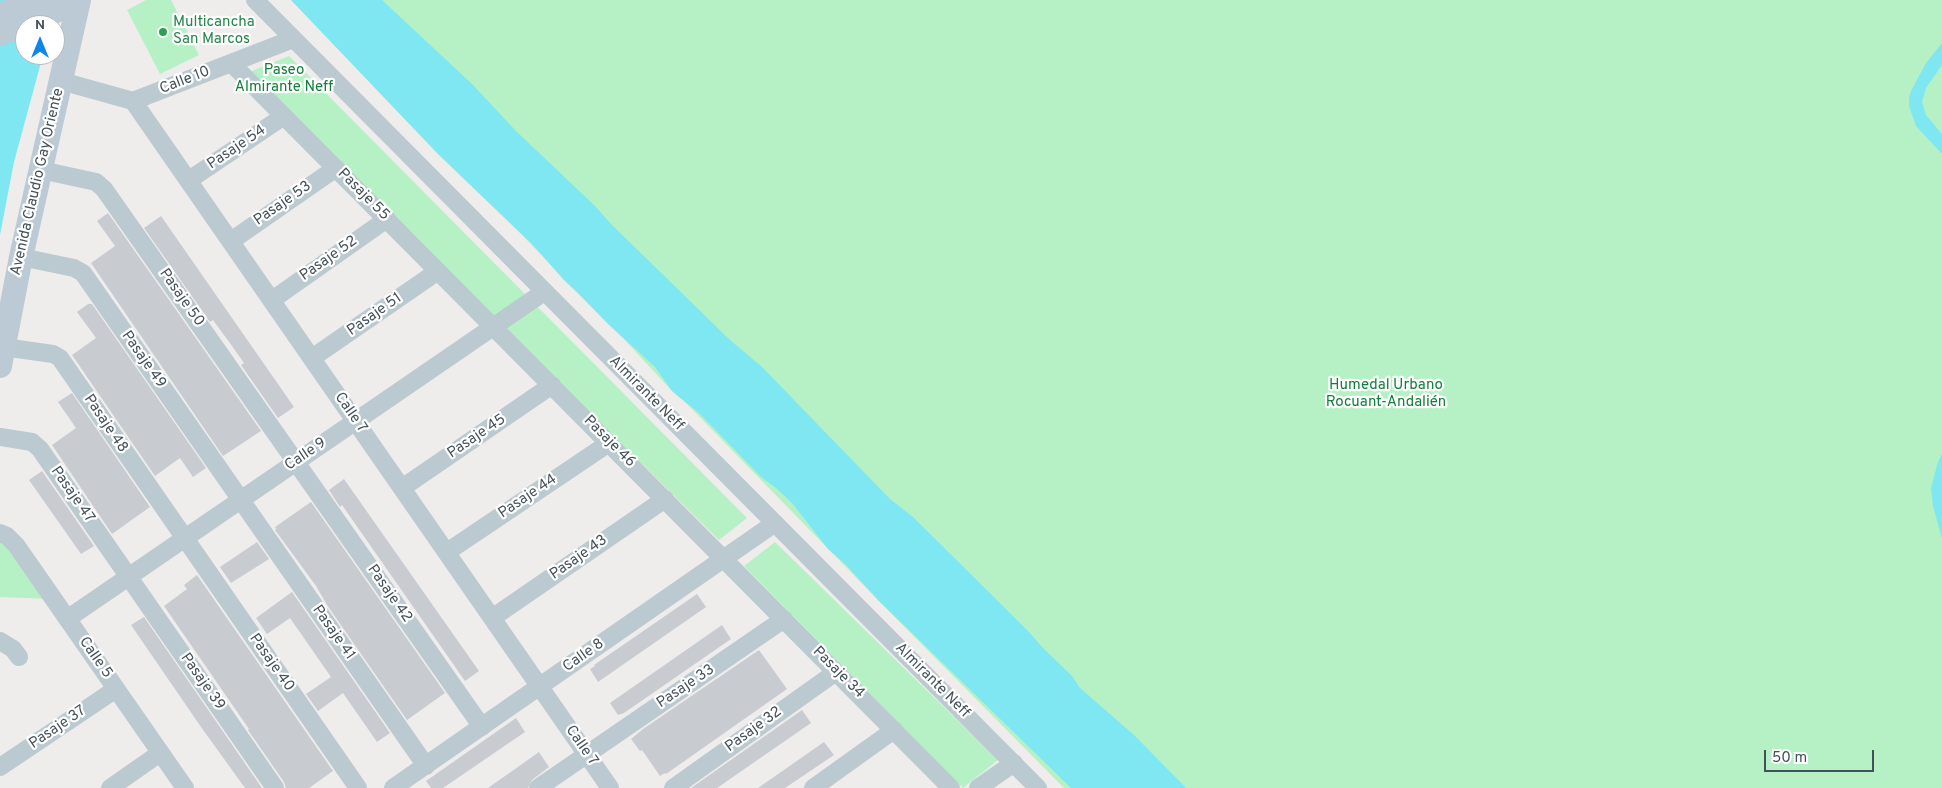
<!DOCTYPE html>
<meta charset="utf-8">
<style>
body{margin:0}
#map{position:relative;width:1942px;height:788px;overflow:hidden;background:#efecec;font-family:Overpass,sans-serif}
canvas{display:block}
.north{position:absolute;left:15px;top:15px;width:50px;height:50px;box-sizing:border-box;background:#fff;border:1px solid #b4babd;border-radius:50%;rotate:0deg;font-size:14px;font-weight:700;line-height:20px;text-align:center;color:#43525a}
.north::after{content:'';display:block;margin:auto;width:18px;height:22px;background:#0d86e8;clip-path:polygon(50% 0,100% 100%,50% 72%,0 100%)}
.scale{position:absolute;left:1764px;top:750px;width:110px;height:22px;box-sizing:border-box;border:2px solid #43525a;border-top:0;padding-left:6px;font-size:15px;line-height:18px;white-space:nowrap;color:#43525a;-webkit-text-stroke:4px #fff;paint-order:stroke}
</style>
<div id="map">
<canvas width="1942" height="788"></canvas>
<div class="north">N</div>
<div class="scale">50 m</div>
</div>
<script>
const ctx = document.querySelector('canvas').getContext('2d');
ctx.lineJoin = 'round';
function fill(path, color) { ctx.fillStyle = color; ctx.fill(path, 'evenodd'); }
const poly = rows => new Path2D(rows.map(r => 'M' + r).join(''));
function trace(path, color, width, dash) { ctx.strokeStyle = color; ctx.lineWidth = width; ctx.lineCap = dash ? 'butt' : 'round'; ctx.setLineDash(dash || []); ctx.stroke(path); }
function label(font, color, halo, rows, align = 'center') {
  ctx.font = font + ' Overpass,sans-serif'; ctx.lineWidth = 4.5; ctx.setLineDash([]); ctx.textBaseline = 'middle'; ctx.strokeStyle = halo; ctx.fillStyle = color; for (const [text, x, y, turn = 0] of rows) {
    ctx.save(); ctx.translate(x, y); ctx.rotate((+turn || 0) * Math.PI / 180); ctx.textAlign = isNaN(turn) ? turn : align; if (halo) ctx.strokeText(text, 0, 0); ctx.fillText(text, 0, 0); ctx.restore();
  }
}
fill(poly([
 [146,0,171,0,199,55,160,74,127,10],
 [291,0,1942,0,1942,788,1064,788,878,600,687,404,672,391,621,336,564,280,550,264,521,234,438,154],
 [289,56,747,518,719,540,247,73],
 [0,535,51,599,0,597],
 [775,542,998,760,963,788,744,566]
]), '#b6f1c6');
fill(poly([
 [0,0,55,0,25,25,25,55,43,55,14,162,0,235],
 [291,0,382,0,472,84,516,131,595,206,611,224,730,340,762,367,890,499,913,517,1028,631,1043,648,1072,676,1080,688,1134,735,1186,788,1071,788,878,600,846,565,828,549,792,503,776,488,761,477,700,414,672,391,655,367,608,324,577,292,564,280,531,243,438,154],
 [1942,43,1942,65,1926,88,1922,102,1926,115,1942,134,1942,154,1916,126,1909,106,1909,98,1911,91,1926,63],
 [1942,453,1942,539,1933,506,1931,489,1937,465]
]), '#7fe7f1');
fill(poly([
 [108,213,261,431,223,456,91,263,115,246,97,221],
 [161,216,294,407,278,418,241,365,244,363,232,346,213,320,210,322,144,228],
 [88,304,92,304,206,468,193,477,180,458,155,476,72,355,96,338,77,312],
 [72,393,150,507,112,534,52,445,76,428,58,402],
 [42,471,94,546,81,554,29,480],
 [344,479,479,671,465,681,342,505,340,507,329,490],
 [311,502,445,693,407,720,327,605,316,586,275,530,276,529,275,527],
 [257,542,269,559,231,583,220,567],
 [197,575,333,771,309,788,286,788,284,782,248,730,249,729,164,606,187,589,184,585],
 [292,592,390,733,377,742,343,693,318,711,306,694,331,677,290,618,267,634,256,618],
 [697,594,706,607,598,682,590,669,595,666,594,665],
 [144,617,262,788,245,788,201,727,131,625],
 [722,625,731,639,624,713,618,715,610,703],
 [759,650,787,689,666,774,665,773,660,776,642,750,640,751,631,739,643,729],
 [802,710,811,723,717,788,691,788],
 [516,718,525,732,443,788,431,788,426,781],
 [824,742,834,755,785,788,758,788],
 [539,752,549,767,532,780,528,788,488,788]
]), '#c8ccd1');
trace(poly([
 [255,0,1038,788],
 [232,64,951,788],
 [61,81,133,101,610,788],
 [133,101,293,39],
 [41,170,96,182,104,189,482,727],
 [189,180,284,116],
 [231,241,336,168],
 [21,257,74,268,83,273,426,766],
 [272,300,387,219],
 [3,347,53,354,60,358,358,788],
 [312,358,438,271],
 [0,437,32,442,40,449,275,788],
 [402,488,552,385],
 [0,533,7,536,16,545,185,788],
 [447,552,609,443],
 [492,618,665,499],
 [67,619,544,292],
 [0,641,13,649,19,657],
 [0,767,116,689],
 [110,788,160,753],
 [393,788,775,523],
 [538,788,784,619],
 [673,788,836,672],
 [813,788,894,730],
 [978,788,1014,763]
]), '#bbc9d0', 18);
trace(poly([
 [0,15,37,0],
 [0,34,78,2],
 [0,366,21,257,79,0]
]), '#bbcad4', 24);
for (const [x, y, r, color] of [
 [163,32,5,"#2e9e5b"]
]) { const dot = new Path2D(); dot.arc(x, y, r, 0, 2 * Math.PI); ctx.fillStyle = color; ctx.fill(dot); trace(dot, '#fff', 2); }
label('15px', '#27864d', '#fff', [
 ["Multicancha",173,23],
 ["San Marcos",173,40]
], 'left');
label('15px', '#107f3b', '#fff', [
 ["Paseo",284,71],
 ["Almirante Neff",284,88],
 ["Humedal Urbano",1386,386],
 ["Rocuant-Andalién",1386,403]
]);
label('15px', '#43525a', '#fff', [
 ["Calle 10",185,81,-21],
 ["Pasaje 54",237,148,-34],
 ["Avenida Claudio Gay Oriente",38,182,-77],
 ["Pasaje 55",363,195,45],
 ["Pasaje 53",283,204,-35],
 ["Pasaje 52",329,259,-35],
 ["Pasaje 50",181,298,55],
 ["Pasaje 51",375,315,-35],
 ["Pasaje 49",143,360,55],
 ["Almirante Neff",646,394,45],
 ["Calle 7",350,413,55],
 ["Pasaje 48",105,424,56],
 ["Pasaje 45",477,437,-34],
 ["Pasaje 46",609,442,45],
 ["Calle 9",306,455,-34],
 ["Pasaje 47",72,495,55],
 ["Pasaje 44",528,497,-34],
 ["Pasaje 43",579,558,-35],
 ["Pasaje 42",389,594,55],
 ["Pasaje 41",333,633,55],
 ["Calle 8",584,656,-35],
 ["Calle 5",95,658,55],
 ["Pasaje 40",271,663,55],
 ["Pasaje 34",838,673,45],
 ["Almirante Neff",932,681,45],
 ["Pasaje 39",202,682,55],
 ["Pasaje 33",686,687,-34],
 ["Pasaje 37",58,728,-34],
 ["Pasaje 32",754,730,-36],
 ["Calle 7",581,746,55]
]);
</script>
